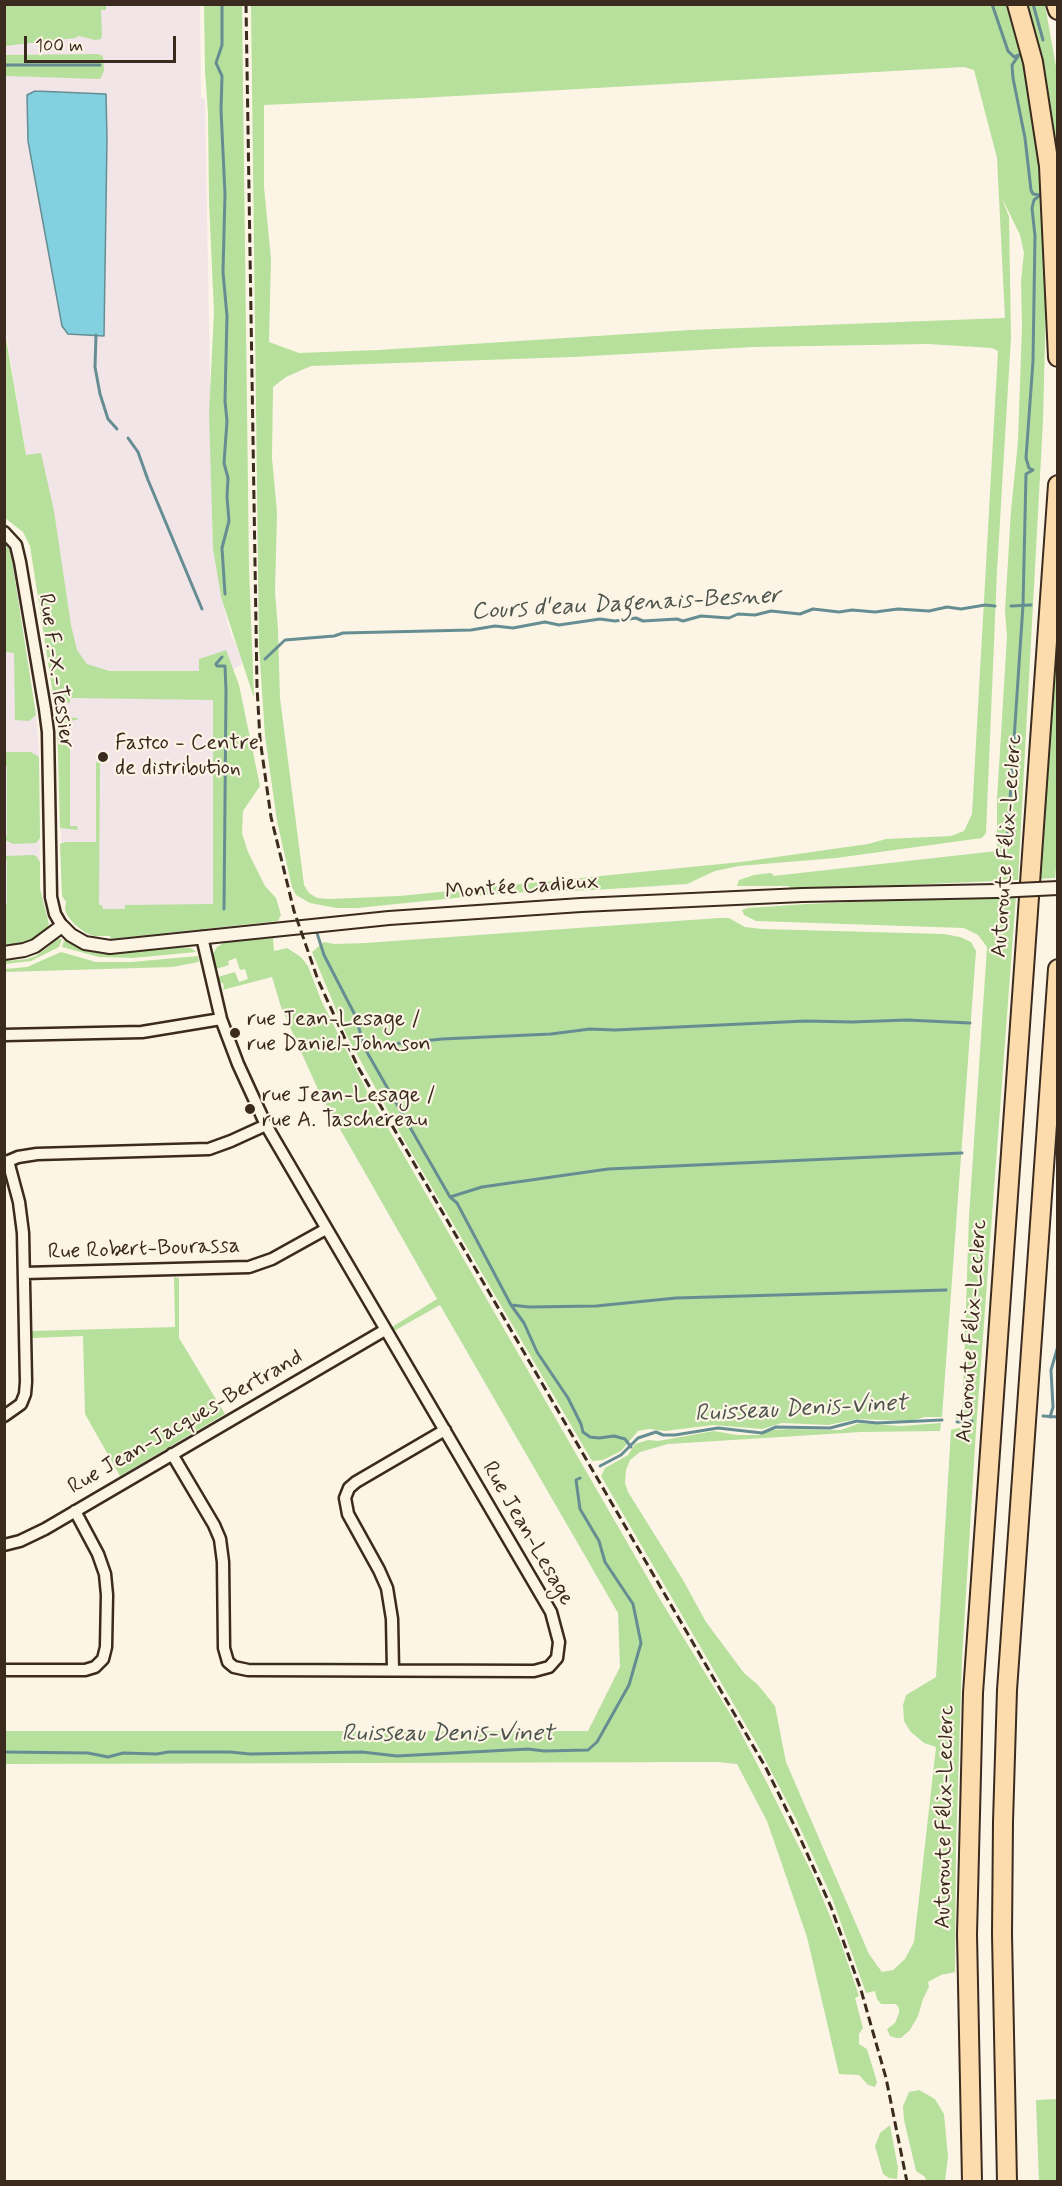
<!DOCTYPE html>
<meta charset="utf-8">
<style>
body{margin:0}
#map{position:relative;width:1062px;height:2186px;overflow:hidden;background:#fcf5e5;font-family:Mynerve,sans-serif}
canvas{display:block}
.frame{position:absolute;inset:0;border:6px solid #3b2a1e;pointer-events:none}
.scale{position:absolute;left:24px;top:36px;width:152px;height:27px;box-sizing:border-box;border:3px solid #3b2a1e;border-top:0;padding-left:8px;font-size:18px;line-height:21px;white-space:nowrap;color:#3b2a1e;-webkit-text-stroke:4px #fcf5e5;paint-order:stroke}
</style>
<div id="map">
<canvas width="1062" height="2186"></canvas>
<div class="frame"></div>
<div class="scale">100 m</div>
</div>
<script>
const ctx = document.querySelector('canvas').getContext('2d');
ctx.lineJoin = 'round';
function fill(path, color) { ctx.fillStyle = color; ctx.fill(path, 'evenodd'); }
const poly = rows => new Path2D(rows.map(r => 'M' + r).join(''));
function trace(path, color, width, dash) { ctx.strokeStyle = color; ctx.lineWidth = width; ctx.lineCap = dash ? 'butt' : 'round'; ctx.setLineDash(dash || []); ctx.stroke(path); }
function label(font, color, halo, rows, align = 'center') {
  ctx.font = font + ' Mynerve,sans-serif'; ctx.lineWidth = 4.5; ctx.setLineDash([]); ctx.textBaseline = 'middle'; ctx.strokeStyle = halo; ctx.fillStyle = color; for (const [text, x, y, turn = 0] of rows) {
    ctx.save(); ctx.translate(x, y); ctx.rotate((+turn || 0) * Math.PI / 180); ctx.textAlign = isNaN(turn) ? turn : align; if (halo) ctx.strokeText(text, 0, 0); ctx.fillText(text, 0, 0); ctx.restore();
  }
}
fill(poly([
 [4,5,200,5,201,98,205,98,213,549,221,597,231,635,244,662,213,685,213,929,111,939,110,936,94,936,80,929,65,910,66,902,62,896,59,732,52,688,36,515,5,327],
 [4,543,9,549,12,561,36,713,39,752,40,889,43,900,4,913]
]), '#f2e5e8');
fill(poly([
 [4,5,106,5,106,10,101,10,102,34,101,39,95,40,79,36,75,38,5,46],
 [204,5,242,5,249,568,254,698,221,597,213,549,209,413,214,312,209,202,208,114,205,71],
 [251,5,1009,5,1028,76,1046,192,1047,260,1043,421,1018,880,791,890,789,886,737,886,739,880,754,875,770,873,773,874,773,876,997,851,997,799,1007,637,1005,610,1011,511,1018,441,1022,326,1021,281,1024,253,1020,235,1002,198,1009,217,1011,337,997,571,986,833,982,838,836,858,739,866,715,871,687,884,595,890,504,893,357,908,336,908,310,903,296,895,292,887,277,821,265,736,259,647],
 [964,67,974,70,997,158,1005,318,690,330,378,350,299,353,269,342,271,259,264,187,264,105,421,98],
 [928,344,992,348,998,351,972,814,964,831,951,836,886,839,868,844,741,862,399,896,329,899,317,898,309,893,304,885,280,698,278,629,275,592,277,513,272,458,273,387,286,377,311,366,572,357,753,347],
 [1025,5,1045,5,1057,72,1057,173],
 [98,54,103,56,104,71,100,79,5,76,5,55],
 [4,327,26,455,41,453,54,511,71,625,77,650,87,664,109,671,199,671,199,659,226,650,239,685,260,786,243,811,242,833,248,852,265,886,276,898,281,915,278,921,111,939,110,936,94,936,86,933,74,924,67,915,65,910,66,902,62,896,60,844,65,842,96,842,96,762,100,763,99,905,102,905,103,909,125,909,125,905,213,904,213,700,70,698,70,703,54,701,30,546,23,532,5,518],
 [5,543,9,549,12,561,36,715,29,721,15,720,14,653,6,652,6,644,5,643],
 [1057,584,1058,848,1055,878,1036,879],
 [61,717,78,718,77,720,70,721,70,826,77,826,78,830,60,828,57,719],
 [5,752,31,752,39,757,40,838,36,843,13,844,5,840,5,836,7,835,7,766,5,765],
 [33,855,36,856,40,862,40,889,49,924,47,929,31,942,22,945,5,946,5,905,7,904,7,860,5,860,5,856],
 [1016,895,976,1430,962,1659,956,1847,955,1972,941,1975,928,1982,929,1987,923,1999,918,2016,910,2030,901,2038,896,2038,890,2036,887,2029,895,2023,899,2013,899,2008,896,2004,881,2004,877,1999,875,1991,866,1993,832,1898,795,1817,758,1746,601,1476,605,1468,628,1455,635,1444,648,1440,658,1441,714,1431,737,1435,759,1435,773,1430,789,1429,841,1430,860,1423,901,1426,941,1423,940,1431,861,1432,668,1444,640,1452,630,1460,626,1470,625,1483,628,1492,683,1580,706,1622,744,1673,758,1685,775,1706,786,1762,869,1954,882,1972,893,1970,905,1959,914,1942,936,1747,924,1743,910,1731,904,1721,903,1705,906,1695,936,1677,951,1430,972,1424,972,1417,955,1419,962,1407,963,1397,969,1216,987,947,978,935,964,928,756,921,744,915,742,910,748,908,807,904],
 [719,918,729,918,745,927,762,929,944,934,960,937,971,942,976,951,942,1417,925,1417,910,1421,857,1419,828,1425,782,1423,762,1429,713,1425,665,1431,649,1429,638,1431,621,1451,603,1460,592,1461,400,1133,347,1036,312,952,324,942,334,944,365,943],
 [273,938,274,951,287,948,301,957,308,966,321,1000,369,1095,661,1601,734,1720,766,1781,813,1875,841,1943,859,1996,855,1998,863,2028,859,2034,859,2044,867,2049,877,2082,875,2087,868,2085,859,2075,839,2074,807,1937,767,1821,737,1764,717,1762,5,1764,5,1731,588,1731,620,1667,618,1613,440,1305,394,1331,392,1327,437,1299,320,1094,281,1007,272,977,222,990,224,988,223,983,220,983,218,977,235,972,239,982,248,979,245,969,240,970,236,958,228,961,229,965,216,969,213,954,217,947,225,942],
 [58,939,62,939,59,947,31,961,5,964,5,961,27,959,36,956],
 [64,940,82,950,102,954,184,947,191,948,196,952,133,958,99,957,62,947],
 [61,952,96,962,131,962,198,956,199,962,172,967,5,972,5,969,27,967],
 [174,1277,179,1278,179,1338,225,1414,120,1476,85,1414,83,1336,32,1338,32,1331,175,1327],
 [919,2090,935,2099,944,2114,948,2157,945,2181,926,2181,925,2177,916,2171,904,2120,903,2106,909,2092],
 [1057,2099,1057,2181,1039,2181,1036,2100],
 [890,2125,898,2168,897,2179,889,2178,883,2174,875,2146,880,2133]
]), '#b7e09d');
const water = poly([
 [35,91,106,94,107,139,104,336,68,334,62,326,28,141,27,95,35,91]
]);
fill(water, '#82d0e0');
trace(water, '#668e92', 1.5);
trace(poly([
 [992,4,1008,51,1014,57,1019,55,1012,65,1013,78,1025,138,1031,190,1033,194,1040,195,1034,200,1032,208,1035,236,1033,361,1026,458,1029,468,1033,470,1026,474,1023,605,1007,844],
 [1033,4,1043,40],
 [216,63,222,76,221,110,225,194,223,272,227,316,225,401,227,421,224,463,228,478,227,497,229,521,222,548,225,594],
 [216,63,222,45,222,4],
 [4,65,100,65],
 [96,335,95,367,100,394,108,419,117,429],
 [128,438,138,452,148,480,202,609],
 [1011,606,1031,605],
 [222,657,216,664,217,666,225,666,226,691,224,909],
 [265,659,285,640,334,636,343,633,471,630,495,626,513,628,545,622,559,625,600,619,615,621,636,618,643,621,677,619,683,621,701,616,729,618,738,614,755,615,771,611,800,614,813,609,839,612,852,610,875,612,898,609,929,611,947,607,961,609,985,605,995,606],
 [316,930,324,955,356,1017,364,1047],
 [962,1153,608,1169,482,1187,450,1197,364,1047,442,1039,551,1034,590,1029,615,1030,805,1021,852,1022,907,1020,970,1023],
 [450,1197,457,1203,511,1305,524,1323,537,1352,568,1398,581,1424,583,1432,590,1437,599,1438,614,1436,625,1439,631,1447],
 [511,1305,529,1307,596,1306,676,1298,946,1290],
 [1043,1416,1058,1417],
 [1050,1417,1053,1407,1051,1370,1058,1346],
 [957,1422,972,1421],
 [600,1466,621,1455,638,1438,656,1432,663,1435,675,1435,718,1428,762,1433,776,1427,830,1428,857,1421,877,1423,942,1420],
 [4,1752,88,1753,108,1757,123,1753,157,1754,168,1752,230,1752,250,1754,362,1752,397,1756,528,1749,544,1751,588,1750,597,1742,629,1685,641,1643,633,1604,605,1562,599,1541,580,1509,576,1480,580,1478]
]), '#668e92', 3);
const minor = poly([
 [4,532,16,545,20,562,45,709,48,732,51,897,55,914,62,926],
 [4,1035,142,1032,221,1019],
 [4,1163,18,1157,37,1154,209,1149,231,1141,266,1125],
 [24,1273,249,1267,272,1259,326,1229],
 [4,1416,21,1404,25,1394,26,1382,23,1233,19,1202,8,1161],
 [172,1454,214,1525,220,1539,223,1562,224,1648,228,1662,234,1667,248,1670,534,1671,549,1667,557,1658,559,1642,551,1612,266,1125,238,1064,221,1019,202,937],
 [4,1545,20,1541,45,1529,385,1330],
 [4,1670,85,1670,95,1667,103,1659,106,1647,107,1595,105,1574,98,1554,75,1511],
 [393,1670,392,1619,387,1588,379,1570,348,1514,345,1498,349,1488,356,1482,445,1430]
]);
const tertiary = poly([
 [4,953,24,950,35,946,62,926,71,935,85,943,110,947,389,918,581,905,802,895,997,891]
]);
const motorway = poly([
 [1017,4,1033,62,1049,166,1058,357],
 [1056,4,1058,10],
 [972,2182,967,1934,973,1693,1058,485],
 [1007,2182,1002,1934,1003,1822,1007,1690,1058,969]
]);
trace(minor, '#3b2a1e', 15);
trace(tertiary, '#3b2a1e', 16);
trace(motorway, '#3b2a1e', 22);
trace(minor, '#fcf5e5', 10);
trace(tertiary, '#fcf5e5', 12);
trace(motorway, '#fcdcac', 18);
trace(poly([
 [246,4,257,687,260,739,271,817,294,911,318,980,358,1067,728,1703,766,1768,797,1831,831,1907,861,1990,886,2078,907,2182]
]), '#3b2a1e', 3, [9, 4.5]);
const tertiaryBridge = poly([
 [997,891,1058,888]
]);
trace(tertiaryBridge, '#3b2a1e', 16, []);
trace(tertiaryBridge, '#fcf5e5', 12);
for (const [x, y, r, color] of [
 [103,757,6,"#3b2a1e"],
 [235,1033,6,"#3b2a1e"],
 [250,1109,6,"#3b2a1e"]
]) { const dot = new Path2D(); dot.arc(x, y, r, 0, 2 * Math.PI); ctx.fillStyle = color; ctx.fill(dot); trace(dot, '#fcf5e5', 2); }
label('22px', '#3b2a1e', '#fcf5e5', [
 ["Rue F.-X.-Tessier",55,671,82],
 ["Autoroute Félix-Leclerc",1008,846,-86],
 ["Montée Cadieux",522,888,-4],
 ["Rue Robert-Bourassa",144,1250,-2],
 ["Autoroute Félix-Leclerc",973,1331,-86],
 ["Rue Jean-Jacques-Bertrand",186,1423,-30],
 ["Rue Jean-Lesage",527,1534,60],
 ["Autoroute Félix-Leclerc",946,1817,-89]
]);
label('22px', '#3b2a1e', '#fcf5e5', [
 ["Fastco - Centre",115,744],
 ["de distribution",115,769],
 ["rue Jean-Lesage /",247,1020],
 ["rue Daniel-Johnson",247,1045],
 ["rue Jean-Lesage /",262,1096],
 ["rue A. Taschereau",262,1121]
], 'left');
label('italic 24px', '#4d544e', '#fcf5e5', [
 ["Cours d'eau Dagenais-Besner",626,605,-3],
 ["Ruisseau Denis-Vinet",801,1410,-3],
 ["Ruisseau Denis-Vinet",448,1735]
]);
</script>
